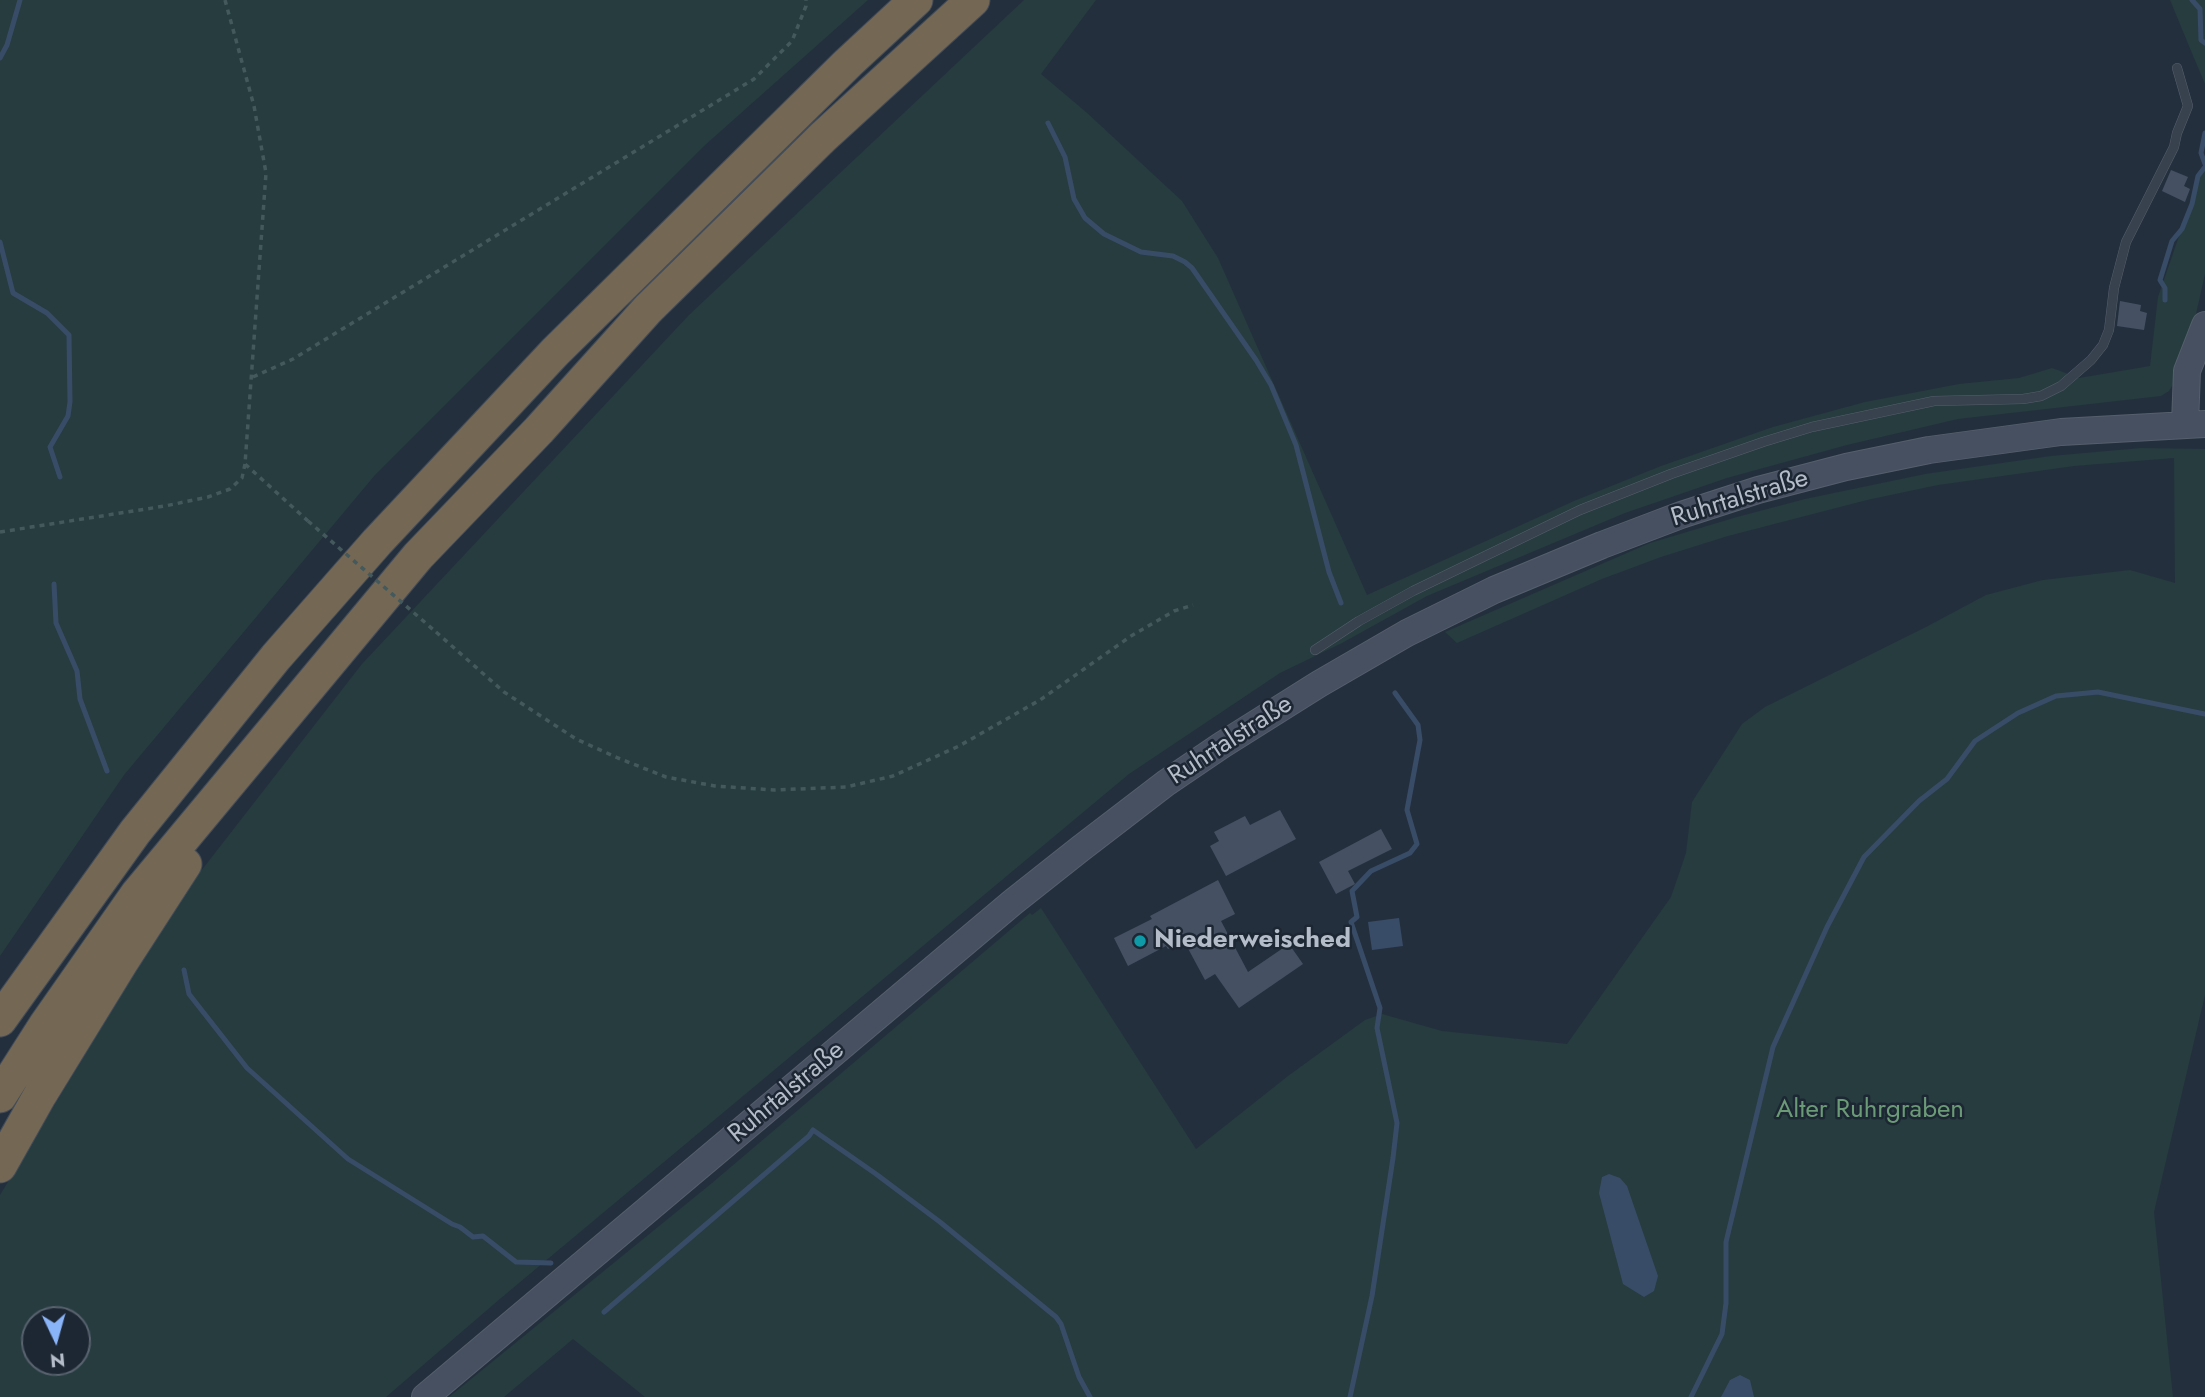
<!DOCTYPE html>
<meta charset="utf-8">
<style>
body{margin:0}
#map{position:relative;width:2205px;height:1397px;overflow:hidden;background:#242f3e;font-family:Jost,sans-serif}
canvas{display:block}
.north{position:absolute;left:21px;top:1306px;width:70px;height:70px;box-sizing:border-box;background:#1d2633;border:2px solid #59626f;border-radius:50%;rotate:175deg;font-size:19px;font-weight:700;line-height:28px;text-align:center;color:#b4bcc9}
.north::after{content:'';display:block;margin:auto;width:24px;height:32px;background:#8ab4f8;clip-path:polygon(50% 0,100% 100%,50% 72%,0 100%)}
</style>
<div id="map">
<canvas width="2205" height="1397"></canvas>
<div class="north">N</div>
</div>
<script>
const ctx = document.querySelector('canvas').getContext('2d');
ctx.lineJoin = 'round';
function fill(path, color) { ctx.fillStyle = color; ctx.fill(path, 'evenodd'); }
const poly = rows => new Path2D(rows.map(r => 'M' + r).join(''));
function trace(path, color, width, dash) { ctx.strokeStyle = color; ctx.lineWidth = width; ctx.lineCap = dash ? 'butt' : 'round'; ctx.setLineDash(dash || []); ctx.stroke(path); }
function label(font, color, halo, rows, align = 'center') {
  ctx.font = font + ' Jost,sans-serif'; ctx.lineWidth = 5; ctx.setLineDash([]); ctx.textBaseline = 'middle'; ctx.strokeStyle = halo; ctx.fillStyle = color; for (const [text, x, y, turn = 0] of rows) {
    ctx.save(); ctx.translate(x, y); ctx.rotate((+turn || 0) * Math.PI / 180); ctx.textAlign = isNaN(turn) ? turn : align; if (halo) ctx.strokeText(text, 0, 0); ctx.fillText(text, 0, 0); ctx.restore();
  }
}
fill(poly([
 [0,0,868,0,704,146,375,475,124,775,0,956],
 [1024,0,1096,0,1041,74,1086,112,1182,201,1218,258,1367,595,1574,501,1661,466,1773,427,1865,402,1959,384,2019,378,2052,368,2079,378,2150,366,2158,297,2205,161,2205,274,2194,323,2177,378,2169,391,2161,396,1958,419,1847,445,1727,478,1625,513,1427,596,1342,643,1280,673,1129,774,501,1298,386,1397,0,1397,0,1195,180,898,362,664,689,315],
 [35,1320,77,1320,77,1362,35,1362],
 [2170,0,2205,0,2205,84,2194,58],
 [2141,448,2205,449,2205,995,2154,1212,2173,1397,645,1397,573,1339,504,1397,449,1397,712,1183,1030,913,1032,915,1041,908,1196,1149,1288,1076,1365,1020,1382,1014,1442,1031,1567,1044,1671,897,1686,853,1692,802,1742,724,1765,707,1926,627,1986,595,2043,580,2130,570,2175,583,2174,458,2074,466,1938,485,1867,500,1728,536,1661,557,1602,579,1457,643,1445,632,1650,543,1737,517,1805,499,1925,474,2051,456]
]), '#263c3f');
fill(poly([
 [1399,918,1403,946,1372,950,1368,922],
 [1609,1174,1620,1178,1627,1186,1658,1276,1654,1291,1644,1297,1623,1284,1599,1193,1602,1177],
 [1740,1375,1750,1380,1754,1397,1721,1397,1730,1380]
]), '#394c67');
trace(poly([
 [2192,0,2200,9,2201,40,2205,43],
 [0,58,7,45,20,0],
 [1048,123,1065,157,1074,199,1085,218,1104,234,1141,252,1173,256,1185,262,1192,268,1256,360,1271,385,1296,445,1329,572,1341,603],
 [2205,133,2201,153,2205,164],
 [0,242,13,293,47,313,69,335,70,402,68,416,50,447,60,477],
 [2165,300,2165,288,2160,280,2172,241,2182,229,2192,204,2198,176,2205,167],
 [54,584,56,623,77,671,80,699,107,771],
 [184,970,189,994,247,1068,348,1159,452,1224,460,1227,473,1237,483,1236,516,1262,551,1263],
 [604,1312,809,1136,813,1130,876,1174,940,1222,1056,1317,1061,1324,1079,1377,1090,1397],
 [1350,1397,1372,1296,1393,1158,1397,1123,1377,1028,1380,1008,1351,922,1357,917,1352,891,1371,871,1410,853,1417,844,1407,810,1420,740,1418,725,1395,693],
 [1691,1397,1722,1334,1726,1303,1726,1242,1773,1047,1827,927,1864,857,1919,801,1947,779,1975,741,2018,713,2056,696,2098,692,2205,714]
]), '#394c67', 5);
fill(poly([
 [2171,170,2188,177,2184,186,2190,189,2185,202,2162,191],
 [2120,301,2141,305,2140,311,2147,313,2144,330,2117,326],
 [1280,810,1296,839,1226,876,1210,846,1219,841,1214,832,1245,816,1250,825],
 [1381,829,1392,849,1348,871,1355,884,1336,894,1319,862],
 [1218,880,1235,914,1221,921,1248,972,1289,944,1303,964,1239,1008,1215,974,1205,980,1184,941,1168,949,1166,946,1128,966,1114,938,1152,919,1150,916]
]), '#455162');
const lane = poly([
 [1315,650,1359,621,1413,591,1580,510,1671,474,1763,442,1812,427,1934,401,2023,399,2041,396,2061,386,2091,360,2103,345,2109,330,2114,288,2126,242,2174,147,2177,133,2188,106,2177,68]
]);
const secondary = poly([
 [2185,424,2187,371,2205,325],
 [425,1397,1013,902,1080,849,1166,783,1222,745,1319,684,1407,633,1494,590,1602,545,1681,515,1758,490,1846,467,1929,450,2061,432,2205,424]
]);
const highway = poly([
 [0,1020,135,832,276,657,377,542,555,352,848,63,916,0],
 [0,1096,46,1024,137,894,418,556,539,430,648,309,823,137,973,0],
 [0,1166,40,1095,121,963,185,864]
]);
trace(lane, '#565f6c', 10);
trace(secondary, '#565f6c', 28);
trace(highway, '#434c59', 35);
trace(poly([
 [225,0,254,106,266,173,245,464,308,521],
 [253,377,293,359,754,79,792,41,806,6,806,0],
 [0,532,165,506,208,497,230,489,242,478,245,464],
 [436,632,504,692,576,739,618,758,666,777,715,786,774,790,846,787,893,776,959,746,1040,700,1131,636,1174,611,1193,605]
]), '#44595c', 3.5, [5, 5]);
trace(lane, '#38414e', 9);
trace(secondary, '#465061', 26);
trace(highway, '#746855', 33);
trace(poly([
 [308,521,436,632]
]), '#44595c', 3.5, [5, 5]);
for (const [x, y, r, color] of [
 [1140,941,7,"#0f9aa8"]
]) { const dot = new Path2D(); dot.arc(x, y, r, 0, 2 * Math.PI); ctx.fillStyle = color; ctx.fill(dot); trace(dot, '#1d2633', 2.5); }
label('26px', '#b4bcc9', '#1d2633', [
 ["Ruhrtalstraße",1740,499,-17],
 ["Ruhrtalstraße",1231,741,-33],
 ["Ruhrtalstraße",787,1093,-40]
]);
label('bold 26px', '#b4bcc9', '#1d2633', [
 ["Niederweisched",1154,941]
], 'left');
label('26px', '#6b9a76', '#1d2633', [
 ["Alter Ruhrgraben",1870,1111]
]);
</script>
